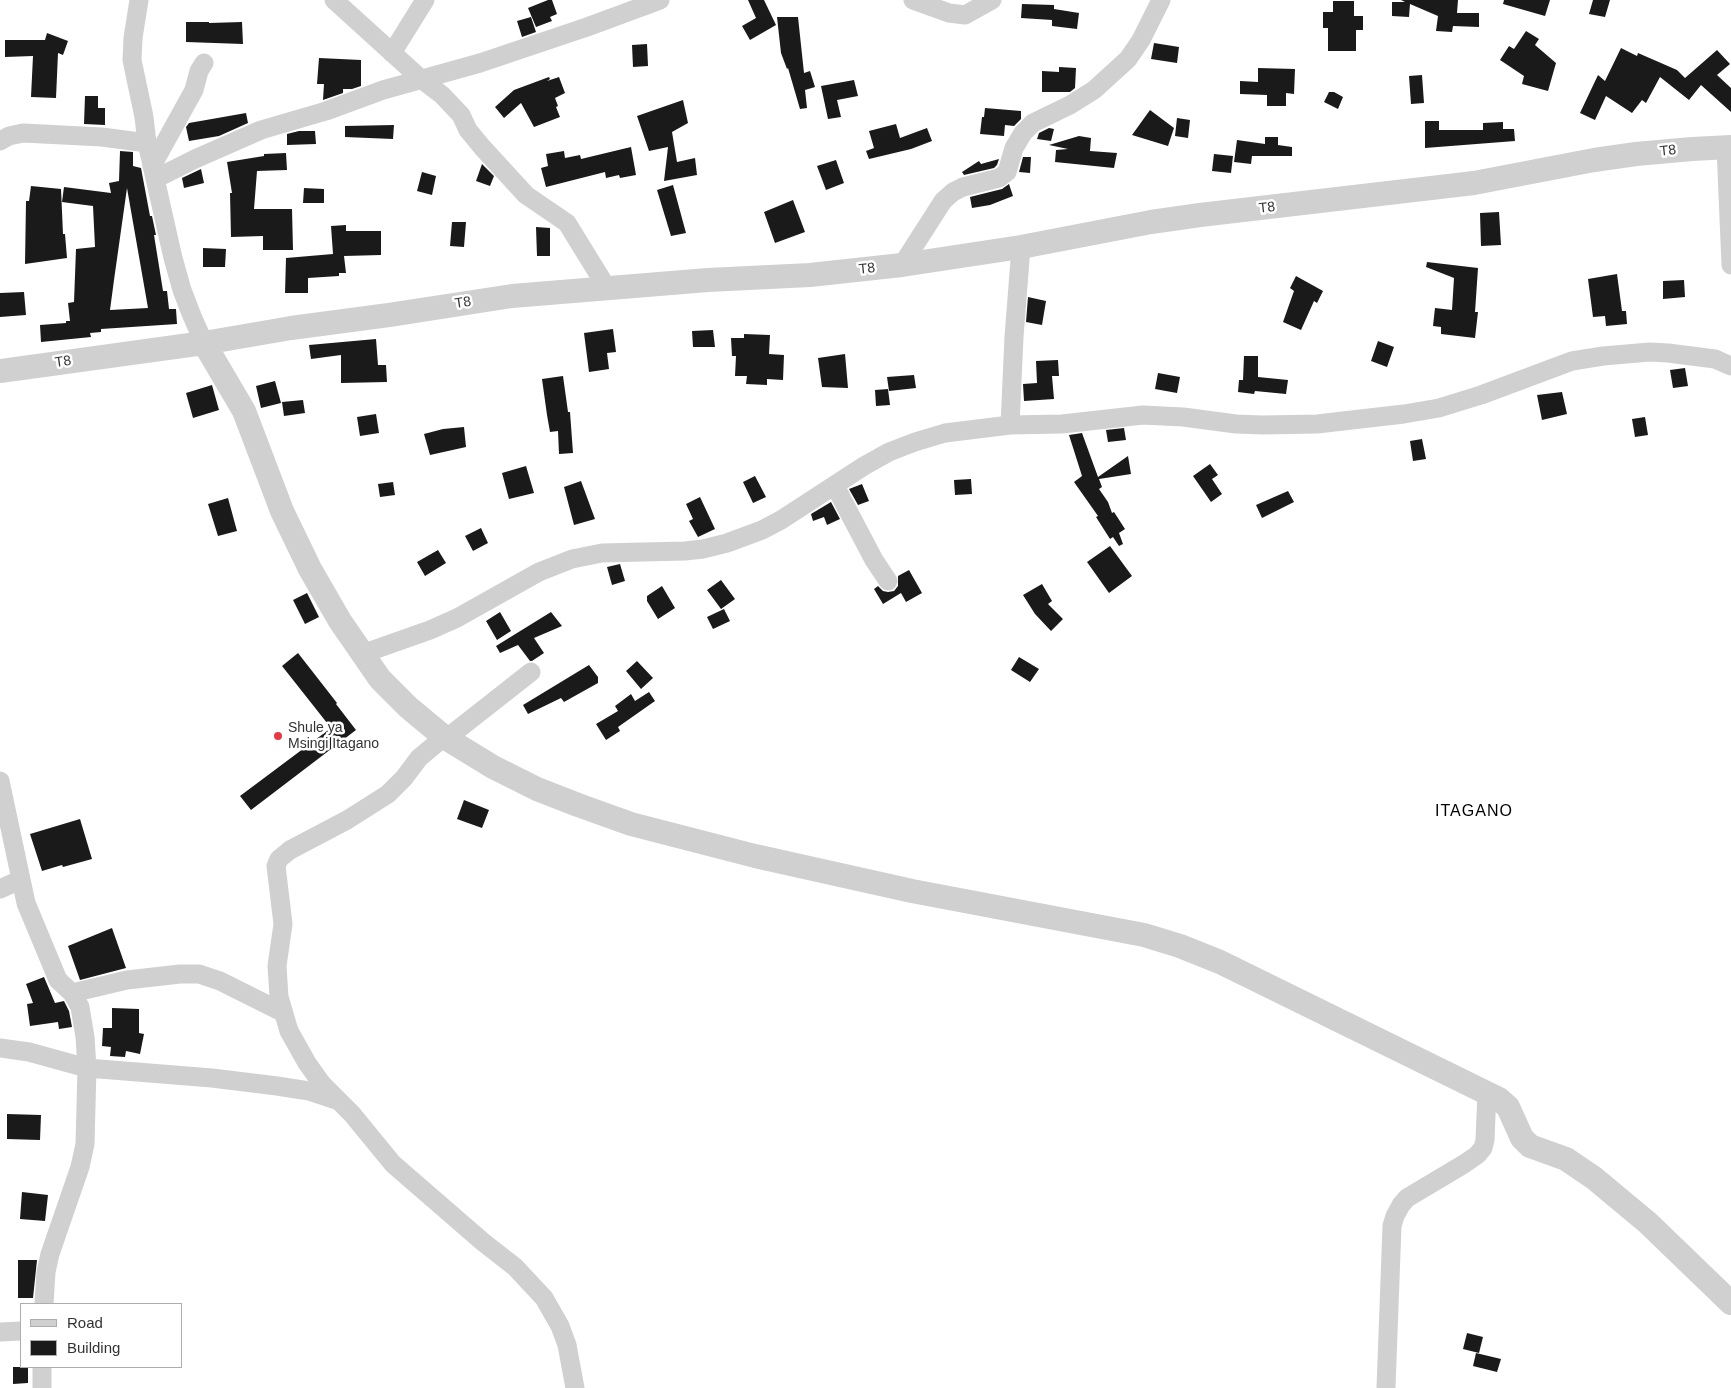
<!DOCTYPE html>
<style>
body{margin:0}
#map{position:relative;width:1731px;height:1388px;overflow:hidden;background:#fff;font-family:Helvetica,sans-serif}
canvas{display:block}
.legend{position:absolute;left:20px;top:1303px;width:162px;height:65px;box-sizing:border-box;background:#fff;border:1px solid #adadad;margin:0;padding:6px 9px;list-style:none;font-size:15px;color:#333}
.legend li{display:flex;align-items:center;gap:10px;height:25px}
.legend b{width:25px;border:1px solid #adadad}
</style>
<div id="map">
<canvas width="1731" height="1388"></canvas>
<ul class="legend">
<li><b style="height:6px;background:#d0d0d0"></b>Road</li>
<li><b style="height:14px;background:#1a1a1a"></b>Building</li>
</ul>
</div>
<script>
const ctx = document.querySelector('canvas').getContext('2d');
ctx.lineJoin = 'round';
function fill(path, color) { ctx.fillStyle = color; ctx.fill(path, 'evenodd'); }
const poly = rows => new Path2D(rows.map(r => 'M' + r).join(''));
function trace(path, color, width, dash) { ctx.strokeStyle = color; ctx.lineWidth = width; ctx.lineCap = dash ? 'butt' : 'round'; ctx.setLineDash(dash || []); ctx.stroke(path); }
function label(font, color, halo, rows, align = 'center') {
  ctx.font = font + ' Helvetica,sans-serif'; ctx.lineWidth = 5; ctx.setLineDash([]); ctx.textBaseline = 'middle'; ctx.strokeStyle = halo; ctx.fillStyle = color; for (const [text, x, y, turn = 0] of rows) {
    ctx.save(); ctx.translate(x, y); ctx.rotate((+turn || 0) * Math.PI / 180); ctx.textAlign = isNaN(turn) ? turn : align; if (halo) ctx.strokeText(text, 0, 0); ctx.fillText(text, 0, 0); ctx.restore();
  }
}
fill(poly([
 [548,0,552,0,557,14,550,17,552,21,536,27,528,8],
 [748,0,764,0,776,25,750,40,742,26,756,18],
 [1401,0,1458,0,1457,13,1479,13,1479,27,1453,26,1452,32,1436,31,1438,16,1410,4,1409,17,1392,16,1392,2,1405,2],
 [1504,0,1550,0,1545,16,1503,4],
 [1593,0,1610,0,1605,17,1589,14],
 [1333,1,1354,1,1354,16,1363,16,1363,30,1356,30,1356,51,1328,51,1328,28,1323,28,1323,12,1333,12],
 [1022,4,1054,5,1054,9,1079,13,1077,29,1052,26,1052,20,1021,18],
 [531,17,536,32,522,37,517,21],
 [777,17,798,17,804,73,810,71,815,87,805,90,807,108,800,109,788,68,787,69,781,53],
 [186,22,209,22,209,23,242,22,243,44,186,42],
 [1526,31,1539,39,1535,45,1556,63,1548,91,1522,84,1524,76,1500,60,1509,46,1514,49],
 [47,33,68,41,63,55,58,53,56,98,31,97,33,56,5,57,5,40,45,40],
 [1154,43,1179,47,1177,63,1151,59],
 [647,44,648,66,633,67,632,45],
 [1621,48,1637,56,1638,53,1677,70,1685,78,1717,50,1730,64,1717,75,1731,88,1731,112,1701,85,1689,100,1660,77,1646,103,1642,100,1632,113,1606,96,1595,120,1580,113,1598,75,1605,81],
 [319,58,361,60,361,86,352,89,343,89,343,93,323,100,324,84,317,84],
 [1059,67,1076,68,1075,88,1070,92,1042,92,1042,71,1059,72],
 [1258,68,1295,69,1294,94,1286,93,1286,106,1267,106,1267,95,1240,94,1240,81,1258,82],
 [1422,75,1424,103,1411,104,1409,76],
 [549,77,550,79,547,81,559,77,565,93,555,98,558,106,556,107,560,117,534,127,521,103,504,118,495,107,514,90],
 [854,80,858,96,837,100,841,117,828,119,821,86],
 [1329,92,1334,92,1343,97,1338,109,1324,102],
 [85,96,98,96,98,108,105,108,105,125,84,124],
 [683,100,688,123,672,132,677,162,695,158,697,175,664,181,668,147,649,151,637,116],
 [985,108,1021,111,1021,119,1014,126,1005,125,1004,136,980,134,982,117,984,117],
 [1150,110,1174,128,1168,146,1132,135],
 [246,113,248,123,219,136,189,141,186,127,189,123],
 [1177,118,1190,120,1188,138,1175,136],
 [1425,121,1439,121,1439,130,1483,130,1483,123,1503,122,1503,129,1514,129,1515,141,1425,148],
 [896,124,900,138,927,128,932,141,911,149,869,159,866,151,874,148,869,131],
 [394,125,393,139,345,137,345,126],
 [1049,128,1054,129,1051,141,1037,139,1039,133],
 [299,131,315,131,316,144,287,145,287,134],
 [1079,136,1091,138,1090,151,1117,153,1114,168,1055,162,1056,150,1068,149,1049,145],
 [1265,137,1278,137,1278,145,1292,147,1292,156,1252,156,1251,164,1234,162,1237,140,1265,144],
 [631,147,636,175,620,178,619,175,606,178,605,172,546,187,541,168,548,166,546,154,564,151,565,158,580,155,581,159],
 [120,151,133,152,133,166,141,168,150,216,152,216,156,235,154,235,163,291,167,291,169,309,176,309,177,324,101,329,101,332,90,333,91,337,41,342,40,325,66,323,66,321,70,321,68,303,74,302,76,249,95,247,93,206,62,202,64,187,111,193,109,183,119,181],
 [127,188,148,308,110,310,114,280],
 [286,153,287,170,257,171,254,209,292,209,293,250,263,250,263,236,231,237,230,193,232,193,227,162,264,156,264,154],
 [1214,154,1233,156,1231,173,1212,171],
 [1023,157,1031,157,1030,173,1019,172],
 [999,159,997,165,994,168,964,175,962,172,979,161,981,164],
 [836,160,844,183,826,190,817,166],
 [482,164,494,176,490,186,476,181],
 [201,169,204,183,184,188,182,178],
 [422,172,436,176,432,195,417,191],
 [1009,184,1013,196,990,205,972,208,970,197,1002,189],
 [673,185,686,233,671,236,657,190],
 [31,186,61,189,63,234,65,234,67,258,25,264,26,201,29,201],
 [304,188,324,189,324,203,303,203],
 [793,200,805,232,775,243,764,212],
 [1499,212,1501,245,1481,246,1480,213],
 [452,222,466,222,464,247,450,246],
 [346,225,346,231,381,231,381,255,344,256,346,273,339,273,339,276,308,278,308,293,285,293,286,258,333,254,331,226],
 [536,227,550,228,550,256,537,256],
 [203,248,226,249,225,267,203,267],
 [1427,262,1478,268,1475,312,1478,312,1475,338,1441,334,1441,327,1433,326,1435,308,1452,310,1454,278,1426,267],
 [1617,274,1622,311,1626,311,1627,324,1606,326,1605,316,1593,317,1588,279],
 [1296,276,1323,291,1317,303,1314,301,1301,330,1283,322,1294,291,1290,288],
 [1684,280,1685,297,1663,299,1663,281],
 [24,292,26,315,0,317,0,293],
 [1028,297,1046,301,1042,325,1026,322],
 [613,329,616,352,607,353,609,369,589,372,584,333],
 [713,330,715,347,693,347,692,331],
 [744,334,770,335,769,354,784,355,783,380,767,379,767,385,746,384,747,376,735,376,736,356,732,356,731,338,744,338],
 [376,339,378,365,386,365,387,382,341,383,341,355,311,359,309,345],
 [1378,341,1394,347,1387,367,1371,361],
 [845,354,848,388,822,387,818,358],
 [1244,356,1258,356,1258,377,1288,380,1286,394,1255,391,1254,394,1238,392,1239,380,1243,380],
 [1058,360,1059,376,1052,376,1054,399,1024,401,1023,384,1037,383,1036,361],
 [1685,368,1688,386,1673,388,1670,370],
 [1158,373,1180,377,1177,393,1155,389],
 [914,375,916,388,889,391,887,377],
 [563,376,568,412,570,412,573,453,559,454,558,431,550,432,547,415,542,379],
 [275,381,281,403,261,408,256,386],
 [212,385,219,410,193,418,186,393],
 [888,389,890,405,876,406,875,390],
 [1562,392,1567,414,1542,420,1537,395],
 [303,400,305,413,284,416,282,402],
 [376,414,379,433,360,436,357,417],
 [1645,417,1648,435,1635,437,1632,419],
 [464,427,466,447,430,455,424,434,443,429],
 [1124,428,1126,440,1108,442,1106,430],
 [1082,433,1098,477,1128,456,1131,474,1099,479,1102,487,1099,489,1108,502,1112,513,1114,512,1125,529,1119,533,1123,544,1119,546,1113,537,1110,539,1096,517,1098,516,1074,482,1082,476,1069,435],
 [1422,439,1426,459,1413,461,1410,441],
 [1210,464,1218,475,1212,479,1222,494,1211,502,1193,476],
 [526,466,534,493,509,499,502,473],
 [755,476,766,497,753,503,743,482],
 [971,479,972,494,955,495,954,480],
 [581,481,595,519,574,525,564,487],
 [393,482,395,495,380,497,378,484],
 [862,484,869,501,858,505,849,489],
 [1288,491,1294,502,1262,518,1256,505],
 [700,497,715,529,698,537,689,521,693,519,686,504],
 [228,498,237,531,218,536,208,504],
 [831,502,840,519,827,525,824,517,813,521,811,514],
 [481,528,488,543,473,551,465,536],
 [1110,546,1132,576,1109,593,1087,562],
 [438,550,446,563,425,576,417,562],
 [620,564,625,581,612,585,607,567],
 [909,570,922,593,906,602,901,593,883,604,874,589,878,586,883,591,888,592,894,591,898,586,898,576],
 [721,580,735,599,721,609,707,590],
 [1042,584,1052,601,1048,604,1063,619,1051,631,1035,614,1023,595],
 [662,586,675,608,658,619,647,601,647,596],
 [307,593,319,617,305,624,293,600],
 [724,609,730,621,713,629,707,617],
 [500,612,511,631,497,640,486,621],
 [551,612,562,626,534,638,544,653,532,661,530,661,518,645,500,653,496,646],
 [298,653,337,703,336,704,356,730,251,810,240,796,331,728,282,666],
 [1019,657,1039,669,1030,682,1011,670],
 [637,661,653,678,641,689,626,671],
 [589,665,598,677,598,683,564,702,561,698,528,714,523,705],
 [649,692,655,701,618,727,620,731,606,740,596,724,618,711,615,706,631,694,635,701],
 [464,800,489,810,482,828,457,819],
 [80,819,92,859,63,867,62,865,42,871,30,834],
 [112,928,126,968,80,980,68,946],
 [44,977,55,1003,64,1001,69,1011,72,1027,59,1029,58,1022,30,1026,27,1004,33,1003,26,984],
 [112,1008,139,1009,139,1033,144,1034,140,1054,126,1051,125,1057,110,1056,111,1047,102,1046,103,1028,112,1028],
 [7,1114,41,1115,40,1140,7,1139],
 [22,1192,48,1195,45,1221,20,1219],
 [18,1260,37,1260,33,1298,18,1298],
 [1467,1333,1483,1337,1479,1353,1463,1349],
 [1476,1353,1501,1359,1497,1372,1473,1366],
 [13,1367,28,1367,28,1383,13,1384]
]), '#1a1a1a');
trace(poly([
 [139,0,133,38,132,60,144,117,147,143,173,258,182,290,192,316,204,343],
 [334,0,421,79,442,95,461,115,468,130,482,147,526,195,567,223,607,288],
 [913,0,949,13,965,15,992,0],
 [392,53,425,0],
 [0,141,9,136,23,133,102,137,147,143],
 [1726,147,1731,265],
 [152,166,194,90,199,71,204,63],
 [155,179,195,159,261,130,326,111,383,90,480,63,587,27,660,0],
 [902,265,943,201,953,192,963,187,999,178,1007,172,1014,148,1023,133,1033,123,1070,105,1094,90,1128,59,1141,40,1161,0],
 [1010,425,1014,337,1021,247],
 [835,486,874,560,888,581],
 [362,654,430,630,457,618,539,572,572,559,602,553,685,551,703,549,727,543,762,530,781,520,864,466,889,452,915,442,945,433,1010,425,1062,424,1143,415,1183,417,1236,424,1263,425,1317,424,1404,414,1439,408,1481,395,1572,361,1603,356,1650,352,1668,353,1715,359,1731,366],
 [444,737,419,758,404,778,388,794,347,820,290,850,279,859,276,866,283,924,277,966,279,997,289,1031,307,1063,322,1084,352,1114,393,1164,483,1242,515,1267,544,1298,560,1326,567,1345,575,1388],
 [447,738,531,672],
 [0,781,26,903,58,980,72,993,80,1007,85,1037,87,1068,85,1144,80,1167,50,1254,46,1272,44,1304],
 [0,889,20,880],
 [72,993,127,980,180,974,199,974,220,981,282,1012],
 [0,1048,29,1052,87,1068,212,1078,277,1086,309,1091,336,1100],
 [0,1332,21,1331],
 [42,1388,42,1367],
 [1386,1388,1392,1226,1395,1216,1401,1205,1407,1198,1464,1164,1477,1155,1483,1148,1485,1140,1487,1092]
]), '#d0d0d0', 19);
trace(poly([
 [204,343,244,411,282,511,295,538,310,569,340,621,380,679,408,707,444,737,493,767,537,789,578,805,631,824,755,856,912,891,1144,935,1180,946,1220,962,1499,1099,1508,1107,1522,1138,1530,1146,1566,1159,1594,1178,1648,1223,1731,1303],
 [0,371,204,343,291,328,389,315,512,296,708,280,810,275,902,265,1021,247,1151,222,1200,215,1474,183,1594,160,1636,154,1692,149,1731,147]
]), '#d0d0d0', 24);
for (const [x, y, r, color] of [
 [278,736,5,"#e63946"]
]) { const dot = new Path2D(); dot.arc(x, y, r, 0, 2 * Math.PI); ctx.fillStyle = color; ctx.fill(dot); trace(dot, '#fff', 2); }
label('14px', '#333', '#fff', [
 ["T8",1668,151,-6],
 ["T8",1267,208,-6],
 ["T8",867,269,-6],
 ["T8",463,303,-9],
 ["T8",63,362,-8]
]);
label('14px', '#333', '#fff', [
 ["Shule ya",288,728],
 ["Msingi Itagano",288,744]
], 'left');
ctx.letterSpacing = '1px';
label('16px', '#000', '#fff', [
 ["ITAGANO",1474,812]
]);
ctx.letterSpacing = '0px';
</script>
